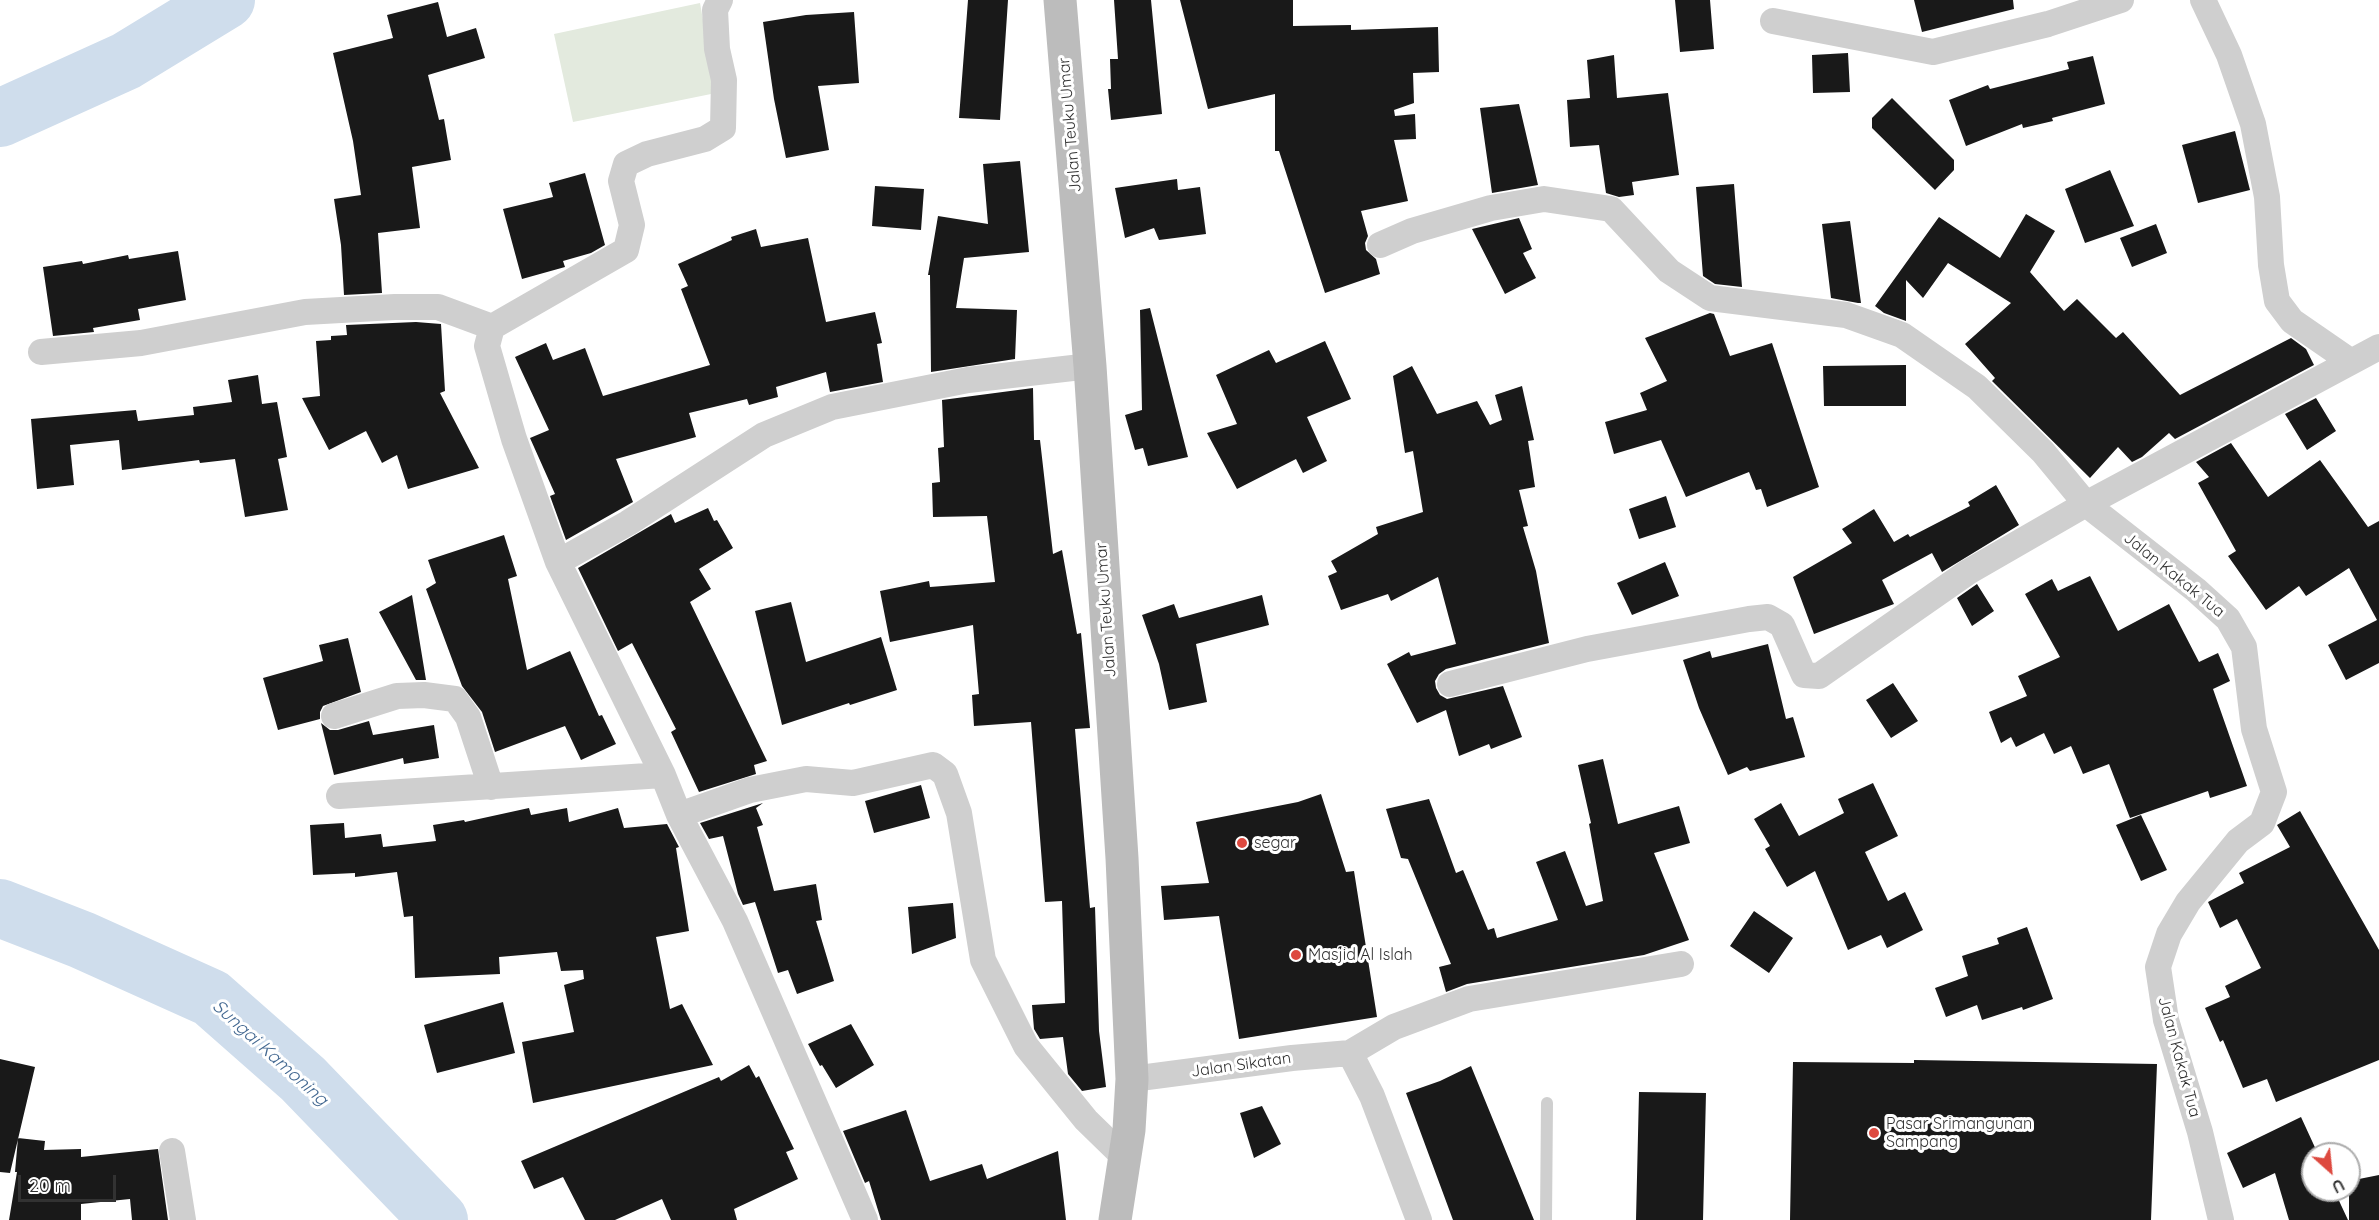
<!DOCTYPE html>
<style>
body{margin:0}
#map{position:relative;width:2379px;height:1220px;overflow:hidden;background:#fff;font-family:Quicksand,sans-serif}
canvas{display:block}
.north{position:absolute;left:2301px;top:1142px;width:60px;height:60px;box-sizing:border-box;background:#fff;border:2px solid #adadad;border-radius:50%;rotate:153deg;font-size:16px;font-weight:700;line-height:24px;text-align:center;color:#323232}
.north::after{content:'';display:block;margin:auto;width:21px;height:27px;background:#dd493f;clip-path:polygon(50% 0,100% 100%,50% 72%,0 100%)}
.scale{position:absolute;left:18px;top:1175px;width:98px;height:27px;box-sizing:border-box;border:3px solid #323232;border-top:0;padding-left:8px;font-size:18px;line-height:21px;white-space:nowrap;color:#323232;-webkit-text-stroke:4px #fff;paint-order:stroke}
</style>
<div id="map">
<canvas width="2379" height="1220"></canvas>
<div class="north">U</div>
<div class="scale">20 m</div>
</div>
<script>
const ctx = document.querySelector('canvas').getContext('2d');
ctx.lineJoin = 'round';
function fill(path, color) { ctx.fillStyle = color; ctx.fill(path, 'evenodd'); }
const poly = rows => new Path2D(rows.map(r => 'M' + r).join(''));
function trace(path, color, width, dash) { ctx.strokeStyle = color; ctx.lineWidth = width; ctx.lineCap = dash ? 'butt' : 'round'; ctx.setLineDash(dash || []); ctx.stroke(path); }
function label(font, color, halo, rows, align = 'center') {
  ctx.font = font + ' Quicksand,sans-serif'; ctx.lineWidth = 6; ctx.setLineDash([]); ctx.textBaseline = 'middle'; ctx.strokeStyle = halo; ctx.fillStyle = color; for (const [text, x, y, turn = 0] of rows) {
    ctx.save(); ctx.translate(x, y); ctx.rotate((+turn || 0) * Math.PI / 180); ctx.textAlign = isNaN(turn) ? turn : align; if (halo) ctx.strokeText(text, 0, 0); ctx.fillText(text, 0, 0); ctx.restore();
  }
}
fill(poly([
 [700,3,716,93,573,122,554,34]
]), '#e3eade');
trace(poly([
 [0,118,126,61,226,0],
 [0,908,82,940,211,998,303,1079,439,1220]
]), '#cfddec', 58);
fill(poly([
 [968,0,1008,0,1000,120,959,118],
 [1114,0,1151,0,1162,114,1111,120,1108,89,1111,89,1110,59,1118,59],
 [1180,0,1293,0,1293,26,1351,25,1351,30,1438,27,1439,72,1413,73,1414,103,1394,110,1395,116,1415,114,1416,139,1394,140,1408,201,1361,211,1368,236,1365,243,1366,250,1376,259,1380,274,1325,293,1279,151,1275,151,1275,94,1208,109],
 [1675,0,1710,0,1714,49,1680,52],
 [1914,0,2013,0,2014,9,1922,32],
 [438,2,447,37,476,28,485,58,428,75,439,120,444,119,451,160,412,167,420,228,378,233,382,293,344,295,341,245,334,199,361,195,353,141,333,53,393,38,387,15],
 [854,12,859,83,818,86,829,150,786,158,774,99,763,22,806,15],
 [1848,53,1850,92,1813,93,1812,55],
 [1614,55,1617,98,1668,93,1679,175,1632,182,1634,195,1619,197,1606,193,1599,145,1570,147,1567,100,1590,98,1587,60],
 [2093,56,2105,104,2052,118,2053,121,2023,128,2022,124,1966,146,1949,100,1988,85,1990,89,2069,69,2067,62],
 [1892,98,1954,160,1954,170,1935,190,1872,128,1872,118],
 [1519,104,1538,185,1492,193,1480,108],
 [2235,131,2250,190,2198,203,2182,145],
 [1020,161,1029,252,964,258,956,308,1017,310,1015,359,931,372,930,275,928,275,938,216,988,224,983,164],
 [2110,170,2134,226,2085,243,2065,189],
 [585,173,605,245,591,253,563,261,565,267,522,279,503,209,553,197,549,183],
 [1177,179,1178,190,1200,187,1206,234,1159,240,1154,228,1125,238,1115,188],
 [1734,184,1742,287,1715,284,1703,276,1696,187],
 [875,186,924,189,921,230,872,226],
 [2026,214,2055,231,2030,272,2064,311,2077,299,2116,338,2123,332,2180,395,2291,338,2306,349,2314,365,2175,439,2169,433,2142,457,2132,462,2118,447,2090,478,1992,381,1995,378,1965,344,2011,303,1948,263,1923,298,1906,280,1906,321,1884,313,1875,306,1939,217,2000,258],
 [1519,218,1532,249,1523,253,1536,278,1505,294,1472,229],
 [1850,221,1861,303,1858,303,1831,298,1822,224],
 [2156,224,2167,253,2132,267,2120,238],
 [756,229,761,247,808,238,826,322,875,312,882,343,877,344,883,382,830,392,826,372,776,387,778,397,749,405,747,399,689,413,696,437,616,459,633,502,566,540,550,496,555,494,530,438,549,430,515,357,546,343,553,360,585,348,603,396,710,365,681,289,688,286,678,264,732,240,731,237],
 [178,251,186,300,138,309,140,320,93,328,94,332,53,336,43,267,82,261,83,264,128,255,129,259],
 [1150,308,1188,457,1148,466,1143,448,1135,450,1125,415,1142,410,1140,310],
 [1710,313,1714,314,1730,356,1772,343,1819,487,1767,507,1761,489,1756,490,1749,472,1686,497,1661,440,1614,454,1605,422,1647,410,1640,393,1667,381,1645,338],
 [416,322,441,324,445,391,440,393,479,468,408,489,397,455,382,463,366,431,329,450,302,398,320,396,316,341,331,340,331,336,347,335,346,325],
 [1325,341,1351,399,1307,417,1327,461,1303,473,1296,459,1237,489,1207,433,1237,424,1216,375,1269,350,1276,363],
 [1906,365,1906,406,1824,406,1823,366],
 [1412,366,1437,414,1477,401,1490,425,1502,420,1495,395,1522,386,1534,440,1528,441,1535,487,1519,490,1528,526,1523,527,1536,571,1549,643,1446,669,1439,674,1435,681,1436,688,1440,695,1447,699,1503,686,1522,737,1491,749,1489,744,1459,756,1446,710,1417,723,1387,664,1409,652,1411,656,1456,644,1438,577,1391,601,1388,594,1341,610,1328,576,1337,572,1331,561,1378,534,1376,527,1423,512,1413,451,1405,453,1393,376],
 [258,375,262,404,277,402,287,457,278,459,288,510,245,517,235,459,200,463,199,460,122,470,119,440,70,445,74,485,37,489,31,419,136,410,138,421,194,415,193,407,232,402,228,380],
 [1033,388,1034,440,1040,440,1053,554,1062,550,1077,634,1081,633,1090,728,1075,729,1090,908,1095,907,1099,1031,1106,1087,1082,1091,1068,1074,1063,1037,1040,1039,1034,1029,1032,1005,1065,1003,1062,901,1045,902,1031,722,974,726,972,695,979,694,973,625,890,642,880,591,929,581,930,587,995,582,987,516,933,517,932,483,940,482,938,448,944,447,942,400],
 [2316,398,2336,431,2307,450,2285,414],
 [2231,443,2268,497,2320,460,2368,527,2379,521,2379,663,2346,680,2328,645,2377,620,2349,568,2306,596,2299,586,2266,610,2228,556,2236,551,2198,483,2209,477,2196,462],
 [1996,485,2019,525,1942,572,1932,553,1882,580,1894,604,1814,634,1793,577,1852,543,1842,529,1874,509,1894,542,1908,534,1910,537,1970,506,1968,502],
 [1666,496,1676,527,1639,539,1629,509],
 [708,508,714,521,717,520,733,548,699,569,711,589,690,602,767,761,754,765,756,774,699,792,671,732,676,729,632,643,618,651,578,568,671,514,675,523],
 [504,535,517,576,508,579,527,670,570,651,599,716,602,715,616,744,581,760,565,726,495,752,482,712,462,686,426,589,436,583,428,560],
 [1665,562,1679,596,1632,615,1617,583],
 [2090,576,2118,631,2169,604,2199,662,2218,653,2230,681,2213,689,2247,786,2210,798,2208,791,2130,818,2109,764,2083,774,2071,746,2054,754,2044,733,2016,747,2011,737,2001,743,1989,712,2027,696,2018,676,2060,657,2025,594,2052,579,2058,591],
 [1977,584,1994,611,1972,626,1957,598],
 [412,595,426,680,416,680,379,612],
 [1262,595,1269,625,1196,644,1207,702,1169,710,1159,664,1142,615,1174,604,1179,618],
 [791,602,806,662,881,637,897,690,850,705,849,703,782,725,755,611],
 [348,638,361,692,323,706,320,712,320,719,278,730,263,678,323,661,319,645],
 [1768,644,1786,719,1793,717,1805,757,1750,771,1747,767,1728,775,1699,708,1683,660,1710,651,1712,658],
 [1893,683,1918,721,1891,738,1866,700],
 [369,721,373,735,434,725,439,758,404,764,403,758,334,775,321,723,330,730,338,730],
 [1603,759,1618,824,1679,806,1690,843,1654,853,1689,940,1644,955,1467,984,1446,992,1439,967,1451,964,1408,859,1401,858,1386,809,1429,799,1456,873,1463,870,1488,930,1494,928,1497,938,1558,920,1536,862,1565,851,1586,906,1603,901,1589,824,1591,823,1578,765],
 [1873,783,1898,836,1865,852,1888,901,1905,892,1923,930,1887,948,1881,935,1848,950,1815,871,1787,887,1765,849,1770,846,1754,819,1781,803,1799,836,1844,813,1838,799],
 [921,785,930,818,874,833,865,801],
 [1321,794,1346,872,1354,871,1377,1017,1239,1039,1219,916,1164,920,1161,886,1209,883,1196,822,1298,802],
 [763,803,756,808,763,825,757,827,774,891,816,884,822,920,816,921,834,981,797,994,788,970,778,973,755,902,743,905,738,894,723,836,709,839,700,823],
 [529,808,531,815,567,808,569,822,618,808,624,828,667,824,679,847,676,848,689,931,656,937,670,1009,682,1004,713,1065,533,1103,522,1042,574,1032,564,985,584,979,583,970,561,971,557,952,499,957,500,974,415,978,413,916,404,917,397,872,355,877,355,873,313,875,310,825,344,823,345,838,381,834,383,847,436,841,433,825,464,820,465,822],
 [2300,811,2379,950,2379,1060,2276,1102,2267,1079,2243,1088,2223,1040,2220,1042,2205,1008,2230,997,2225,986,2261,968,2237,919,2220,928,2208,902,2244,883,2239,873,2290,847,2277,825],
 [2141,815,2167,870,2141,881,2116,825],
 [953,903,956,938,912,954,908,907],
 [1754,911,1793,938,1769,973,1730,946],
 [2027,927,2053,999,2023,1010,2022,1007,1982,1020,1977,1005,1946,1017,1935,988,1968,976,1962,956,1999,944,1997,938],
 [503,1002,515,1053,437,1073,424,1025],
 [851,1024,874,1065,836,1088,822,1065,820,1066,808,1044],
 [0,1059,35,1067,10,1173,0,1172],
 [1914,1060,2157,1064,2151,1220,1790,1220,1793,1062,1914,1063],
 [749,1065,756,1078,759,1076,794,1149,786,1152,798,1179,734,1209,737,1220,671,1220,662,1199,615,1220,585,1220,563,1177,534,1189,521,1161,719,1077,721,1081],
 [1471,1066,1534,1220,1453,1220,1406,1093,1440,1081],
 [1639,1092,1706,1093,1703,1220,1636,1220],
 [1262,1106,1281,1144,1254,1158,1240,1113],
 [906,1110,930,1181,982,1164,987,1179,1058,1151,1066,1220,881,1220,869,1181,865,1183,843,1131],
 [2301,1117,2318,1154,2313,1154,2313,1190,2334,1190,2348,1220,2289,1220,2275,1173,2243,1188,2227,1153],
 [18,1138,45,1141,44,1150,81,1149,81,1157,158,1149,168,1220,132,1220,130,1199,81,1204,81,1220,9,1220,17,1172,15,1172],
 [2379,1175,2379,1220,2349,1220,2349,1181]
]), '#191919');
trace(poly([
 [1546,1220,1547,1103]
]), '#cfcfcf', 12);
trace(poly([
 [720,0,715,10,717,49,724,80,723,128,705,139,647,154,626,164,621,181,632,225,626,250,492,327,487,346,514,439,558,562,663,775,679,815,735,921,865,1220],
 [2203,0,2229,55,2253,124,2267,197,2271,265,2277,301,2292,321,2350,361],
 [1773,21,1933,52,2048,24,2121,0],
 [1380,245,1412,231,1491,208,1544,199,1611,209,1669,271,1710,298,1846,315,1902,335,1977,387,2043,452,2086,504,1968,572,1819,676,1804,675,1782,625,1768,617,1749,619,1587,649,1450,684],
 [41,352,141,343,305,312,395,307,438,307,492,327],
 [558,562,628,523,764,435,832,407,968,380,1090,366],
 [334,716,397,696,424,695,455,699,468,717,491,787],
 [339,796,663,775],
 [679,815,750,790,806,779,853,783,933,765,945,774,959,813,983,960,1026,1046,1086,1120,1125,1158],
 [1350,1053,1372,1096,1419,1220],
 [1132,1079,1292,1058,1350,1053,1394,1027,1469,999,1681,964],
 [172,1151,183,1220],
 [2221,1220,2200,1132,2166,1020,2158,967,2169,934,2188,902,2238,841,2262,823,2274,792,2254,729,2244,647,2228,619,2196,590,2086,504,2379,347]
]), '#cfcfcf', 26);
trace(poly([
 [1060,0,1090,366,1122,858,1132,1079,1129,1130,1115,1220]
]), '#bcbcbc', 33);
for (const [x, y, r, color] of [
 [1242,843,6,"#dd493f"],
 [1296,955,6,"#dd493f"],
 [1874,1133,6,"#dd493f"]
]) { const dot = new Path2D(); dot.arc(x, y, r, 0, 2 * Math.PI); ctx.fillStyle = color; ctx.fill(dot); trace(dot, '#fff', 2); }
label('16px', '#323232', '#fff', [
 ["Jalan Teuku Umar",1070,125,-95],
 ["Jalan Kakak Tua",2174,575,39],
 ["Jalan Teuku Umar",1106,610,-94],
 ["Jalan Kakak Tua",2179,1057,75],
 ["Jalan Sikatan",1241,1065,-8]
]);
label('16px', '#323232', '#fff', [
 ["segar",1254,843],
 ["Masjid Al Islah",1308,955],
 ["Pasar Srimangunan",1886,1124],
 ["Sampang",1886,1142]
], 'left');
label('italic 18px', '#436891', '#fff', [
 ["Sungai Kamoning",270,1053,42]
]);
</script>
